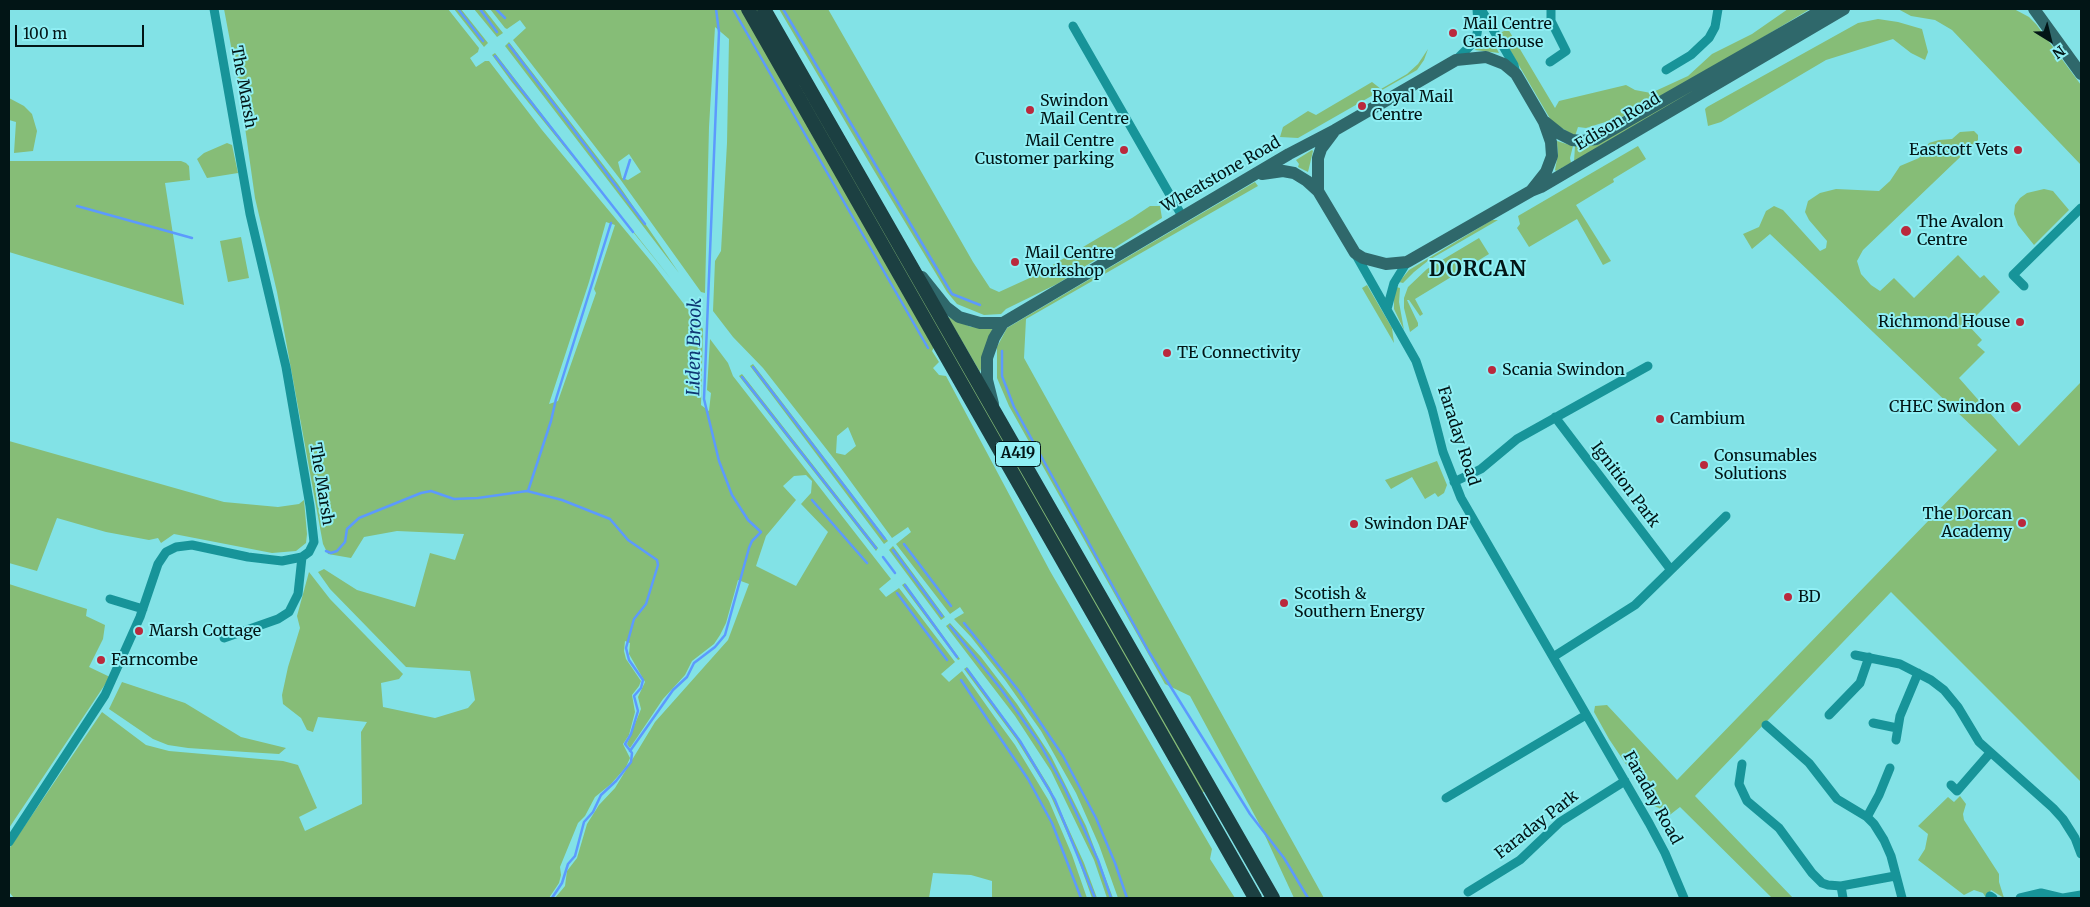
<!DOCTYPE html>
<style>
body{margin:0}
#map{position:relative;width:2090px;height:907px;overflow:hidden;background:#82e2e6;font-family:Merriweather,serif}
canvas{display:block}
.frame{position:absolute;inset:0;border:10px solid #021516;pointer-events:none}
.north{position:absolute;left:2025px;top:15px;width:50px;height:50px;-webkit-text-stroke:4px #90eff4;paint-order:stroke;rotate:144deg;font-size:14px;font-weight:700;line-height:20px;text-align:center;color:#021516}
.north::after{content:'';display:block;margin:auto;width:18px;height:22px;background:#021516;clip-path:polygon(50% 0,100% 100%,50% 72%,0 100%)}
.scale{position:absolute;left:15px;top:25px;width:129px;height:22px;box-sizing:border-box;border:2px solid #021516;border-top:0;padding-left:6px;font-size:15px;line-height:18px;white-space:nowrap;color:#021516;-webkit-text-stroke:4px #90eff4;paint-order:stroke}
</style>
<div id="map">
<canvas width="2090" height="907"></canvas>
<div class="frame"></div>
<div class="north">N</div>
<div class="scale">100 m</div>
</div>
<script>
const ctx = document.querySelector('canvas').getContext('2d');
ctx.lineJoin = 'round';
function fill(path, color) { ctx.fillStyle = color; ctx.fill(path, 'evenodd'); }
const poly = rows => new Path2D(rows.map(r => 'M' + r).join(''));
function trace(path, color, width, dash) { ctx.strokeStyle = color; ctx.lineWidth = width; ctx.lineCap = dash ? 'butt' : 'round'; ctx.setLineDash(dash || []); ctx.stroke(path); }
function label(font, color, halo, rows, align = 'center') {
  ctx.font = font + ' Merriweather,serif'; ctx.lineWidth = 4; ctx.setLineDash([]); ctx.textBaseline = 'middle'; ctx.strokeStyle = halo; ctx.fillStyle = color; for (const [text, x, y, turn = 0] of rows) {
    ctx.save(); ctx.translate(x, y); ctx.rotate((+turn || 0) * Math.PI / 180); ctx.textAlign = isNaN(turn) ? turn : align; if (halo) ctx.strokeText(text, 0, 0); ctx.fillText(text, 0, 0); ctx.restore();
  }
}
fill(poly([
 [224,9,448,9,479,48,478,52,470,58,476,67,485,61,489,61,542,130,654,265,703,329,701,405,709,411,711,393,707,390,710,339,728,363,733,376,891,579,879,589,886,597,899,588,955,662,941,674,949,682,962,671,996,719,1015,745,1049,801,1072,855,1087,898,992,898,992,881,971,875,933,873,929,898,555,898,565,886,567,871,577,858,587,824,599,805,615,788,655,722,728,640,749,584,738,580,726,623,720,635,714,644,692,661,685,675,663,699,630,748,627,744,641,709,638,697,645,682,629,654,630,643,625,641,624,651,626,659,641,681,639,686,632,695,635,712,629,735,623,744,630,758,626,767,611,784,595,797,585,816,578,823,560,867,561,875,559,883,549,898,14,898,9,892,9,849,102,712,146,745,169,751,283,761,298,765,317,808,299,817,305,831,362,804,361,732,367,722,318,717,313,732,307,730,301,718,283,704,282,695,288,667,300,628,297,616,309,572,330,599,403,674,399,679,381,683,383,707,435,718,468,708,475,700,470,671,406,667,330,589,318,572,324,569,357,590,415,607,430,553,455,560,464,534,397,531,364,537,351,558,328,554,323,544,277,292,255,198,241,99],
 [606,222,615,225,594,289,596,293,558,401,549,404,589,282],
 [806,475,812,481,811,493,801,504,828,532,796,586,756,566,766,536,796,500,783,486,794,476],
 [454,9,461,9,488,43,484,47],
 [474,9,484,9,503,33,497,37],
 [490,9,742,9,935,345,932,351,939,362,933,368,939,375,946,376,1050,571,1212,849,1210,859,1235,898,1118,898,1099,845,1076,793,1041,731,1005,680,971,637,954,619,964,613,960,607,950,614,896,544,911,532,908,527,892,538,835,460,763,368,733,337,713,311,715,261,721,251,727,143,729,39,715,27,709,127,705,293,701,292,620,179,513,40,526,28,520,20,507,29,505,28],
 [629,154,641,172,628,180,622,178,618,162],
 [848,427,856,446,845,455,836,453,837,436],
 [753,9,759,9,1205,791,1202,793],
 [779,9,828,9,973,262,990,288,999,292,1034,276,1132,218,1150,206,1160,206,1162,218,1057,284,1006,309,1001,314,984,315,957,304,947,292,873,169],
 [1788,9,1810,9,1684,85,1628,115,1586,128,1578,127,1575,136,1552,122,1500,33,1508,29,1555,108,1559,101,1626,85,1635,90,1651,93,1688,76,1712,54,1752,34],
 [1831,9,1833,9,1574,162,1575,146],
 [1898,9,2014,9,2029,17,2036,24,2081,85,2081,165,1952,30,1935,20,1911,16],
 [1878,19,1898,22,1922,29,1928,52,1925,60,1911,53,1893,39,1826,60,1721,122,1708,126,1705,109,1707,107,1858,23],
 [1492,39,1499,53,1475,50,1481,41],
 [509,42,618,184,679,273,505,46],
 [1428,49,1424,60,1417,70,1298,138,1280,137,1283,127,1308,111,1316,115,1372,82,1381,89,1407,74,1418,64],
 [495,53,588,174,671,279,511,81,492,55],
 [9,98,24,106,32,114,37,131,33,151,14,153,16,122,9,120],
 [1974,131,1978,135,1978,140,1863,250,1857,261,1861,274,1871,285,1880,291,1894,278,1914,298,1958,255,1980,278,1984,275,2000,292,1975,317,1977,319,1969,326,1982,340,1977,345,1985,352,1959,378,2019,446,2081,382,2081,782,1891,592,1695,796,1793,898,1772,898,1680,807,1662,821,1659,808,1654,806,1609,739,1594,712,1595,706,1607,705,1677,780,1997,450,1770,234,1752,249,1743,234,1759,227,1766,211,1774,206,1783,210,1820,251,1826,248,1827,241,1809,220,1805,212,1808,201,1820,193,1836,189,1879,191,1890,181,1900,166,1919,158,1929,143,1939,140,1952,139,1960,132],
 [1557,141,1573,146,1570,158,1571,163,1556,171,1555,170,1558,154],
 [227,143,232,145,238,173,207,178,197,159,204,153],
 [1638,146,1646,159,1613,179,1614,182,1576,205,1611,261,1603,265,1577,219,1529,247,1517,228,1520,224,1518,216],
 [1312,150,1313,151,1308,172,1298,167,1299,164,1296,160],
 [9,161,181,161,186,163,189,166,190,180,165,183,184,305,9,252],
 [1255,182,1258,186,1026,319,1024,358,1324,898,1294,898,1261,827,1190,696,1165,684,1009,406,997,378,997,347,1007,328],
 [2044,189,2053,191,2069,210,2034,245,2018,225,2014,214,2015,205,2020,198,2027,193],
 [1492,220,1498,220,1429,260,1414,272,1403,283,1399,282,1409,270],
 [241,237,249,278,228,282,220,241],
 [1479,238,1489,254,1415,299,1423,314,1420,316,1409,300,1407,300,1418,323,1418,326,1410,332,1404,308,1404,298,1408,287,1427,269],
 [1367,285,1392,328,1394,343,1362,288],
 [1396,287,1400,288,1399,302,1404,330,1394,309,1394,298],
 [948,317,971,327,993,328,980,372],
 [753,364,888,541,884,544,750,366],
 [742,374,878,548,876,551,739,376],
 [9,441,224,502,278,507,299,504,304,500,307,534,306,543,296,551,272,553,174,534,161,543,158,538,149,540,106,532,57,518,37,571,9,563],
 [1437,461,1447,485,1444,493,1438,497,1435,493,1425,499,1412,477,1391,489,1385,480],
 [893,546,945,617,941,620,889,550],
 [905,583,960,659,958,660,902,585],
 [9,584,87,609,86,616,105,625,103,639,89,667,110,677,9,828],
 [950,623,981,657,1017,704,1051,756,1086,826,1113,898,1107,898,1094,860,1051,771,1015,716,946,626],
 [967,667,1021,741,1050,788,1084,863,1097,898,1092,898,1076,853,1049,792,1016,739,964,669],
 [122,682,185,703,241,737,286,748,279,754,246,752,188,748,168,745,153,739,109,709],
 [1960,796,1966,804,1963,814,1964,820,1999,874,1999,882,2004,898,1991,890,1986,898,1983,893,1974,890,1964,895,1918,860,1925,849,1928,834,1918,826,1948,797,1954,802]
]), '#86bd77');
trace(poly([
 [458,9,483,41],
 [480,9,497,32],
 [496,9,505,18],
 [733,9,928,348],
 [783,9,952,294,980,305],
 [509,45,645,224],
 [495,56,633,232],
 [624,179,630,160],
 [77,206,192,238],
 [1002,351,1002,376,1014,407,1149,652,1250,814,1284,858,1308,898],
 [753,367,885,539],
 [742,377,876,548],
 [528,491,551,421,556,399,611,223],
 [812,500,867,563],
 [904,544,951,606],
 [893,550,942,616],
 [326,551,331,553,337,551,345,542,347,529,359,518,421,493,431,491,454,499,478,498,527,491,562,500,610,519,628,540,657,560,658,565,646,604,634,619,626,648,629,660,643,680,641,688,634,696,638,711,631,734,625,744,632,753,631,762,616,781,601,795,593,812,584,822,575,856,568,864,562,883,552,898],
 [883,557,895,573],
 [905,585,957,657],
 [897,593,947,660],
 [964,623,1019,691,1063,756,1096,818,1115,863,1127,898],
 [950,626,1001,689,1040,744,1063,785,1083,827,1098,860,1111,898],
 [967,669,1020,741,1055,800,1095,898],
 [961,680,1028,779,1052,823,1081,898],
 [630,751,673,690,687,677,694,663,715,647,725,635,749,548,752,541,761,532,748,520,732,495,719,461,704,399,719,32,716,9]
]), '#5c9afd', 2.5);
trace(poly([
 [1481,9,1514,65,1516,74],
 [1073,26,1182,216],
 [1456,60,1471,45,1477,34,1478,26,1477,9],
 [1550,62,1566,51,1551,21,1551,9],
 [1666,70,1691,55,1709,38,1715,27,1718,9],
 [1356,255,1416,361,1432,409,1443,452,1461,498,1649,823,1665,853,1684,898],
 [2024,286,2013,275,2081,208],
 [1387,309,1394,283,1407,262],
 [1555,417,1671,570],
 [1454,482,1481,469,1517,439,1648,366],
 [110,599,143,609],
 [224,638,278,619,289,612,298,594,302,557],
 [1855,655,1900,664,1931,680,1944,690,1958,707,1979,742,2053,808,2063,819,2075,838,2081,854],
 [1553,657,1635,605,1726,516],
 [1829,715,1860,683,1869,657],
 [1873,723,1897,728],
 [1766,725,1809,763,1837,799,1867,817,1874,824,1884,840,1891,856,1902,898],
 [1896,740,1900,716,1918,673],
 [1742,764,1739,784,1747,801,1779,828,1812,873,1822,883,1828,885,1841,886,1895,876],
 [1951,785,1957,791,1990,753],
 [1446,798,1586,715],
 [1867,817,1879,795,1890,768],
 [9,842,105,695,140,617,158,564,166,552,176,547,192,545,248,557,282,561,302,557,309,552,314,542,310,506,286,367,250,214,214,9],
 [1841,886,1843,898],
 [1468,892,1520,860,1560,822,1625,781],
 [1990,896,1993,898],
 [2020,898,2041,893,2062,898],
 [2063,898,2081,895]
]), '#179499', 9);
trace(poly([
 [2034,9,2081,74],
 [1545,122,1560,134,1572,140,1582,141,1596,139,1824,9],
 [1262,174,1283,171,1294,173,1307,181,1318,191,1355,253,1363,258,1386,264,1407,262,1531,191,1541,187,1844,9],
 [1318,191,1318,158,1321,149,1333,133],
 [922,277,946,307,959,317,980,323,1003,323],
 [993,404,987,380,987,358,994,338,1003,323,1289,154,1335,130,1456,60,1486,57,1504,64,1516,74,1544,122,1551,142,1552,156,1546,172,1531,191]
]), '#2f686b', 12);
trace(poly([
 [748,9,1255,898],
 [764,9,1273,898]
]), '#1c4042', 14);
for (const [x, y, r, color] of [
 [1453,33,5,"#ba293d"],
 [1362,106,5,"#ba293d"],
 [1030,110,5,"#ba293d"],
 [1124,150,5,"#ba293d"],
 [2018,150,5,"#ba293d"],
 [1906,231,6,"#ba293d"],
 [1015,262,5,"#ba293d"],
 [2020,322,5,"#ba293d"],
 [1167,353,5,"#ba293d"],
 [1492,370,5,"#ba293d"],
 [2016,407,6,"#ba293d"],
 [1660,419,5,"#ba293d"],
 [1704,465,5,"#ba293d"],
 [2022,523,5,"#ba293d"],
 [1354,524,5,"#ba293d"],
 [1788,597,5,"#ba293d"],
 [1284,603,5,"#ba293d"],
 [139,631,5,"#ba293d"],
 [101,660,5,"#ba293d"]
]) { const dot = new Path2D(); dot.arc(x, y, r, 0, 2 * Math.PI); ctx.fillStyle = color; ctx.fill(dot); trace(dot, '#90eff4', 2); }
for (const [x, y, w] of [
 [1018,454,45]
]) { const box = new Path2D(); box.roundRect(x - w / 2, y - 12.5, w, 25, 4); ctx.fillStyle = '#90eff4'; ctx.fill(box); trace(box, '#021516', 1); }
label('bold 15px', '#021516', null, [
 ["A419",1018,454]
]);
label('16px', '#021516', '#90eff4', [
 ["Mail Centre",1463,24],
 ["Gatehouse",1463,42],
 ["Royal Mail",1372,97],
 ["Centre",1372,115],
 ["Swindon",1040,101],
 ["Mail Centre",1040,119],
 ["Mail Centre",1114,141,"right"],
 ["Customer parking",1114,159,"right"],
 ["Eastcott Vets",2008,150,"right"],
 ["The Avalon",1917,222],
 ["Centre",1917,240],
 ["Mail Centre",1025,253],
 ["Workshop",1025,271],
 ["Richmond House",2010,322,"right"],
 ["TE Connectivity",1177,353],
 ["Scania Swindon",1502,370],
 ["CHEC Swindon",2005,407,"right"],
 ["Cambium",1670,419],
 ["Consumables",1714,456],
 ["Solutions",1714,474],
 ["The Dorcan",2012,514,"right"],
 ["Academy",2012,532,"right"],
 ["Swindon DAF",1364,524],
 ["Scotish &",1294,594],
 ["Southern Energy",1294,612],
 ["BD",1798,597],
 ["Marsh Cottage",149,631],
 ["Farncombe",111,660]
], 'left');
label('16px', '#021516', '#90eff4', [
 ["The Marsh",243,87,80],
 ["Edison Road",1618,122,-31],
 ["Wheatstone Road",1221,175,-30],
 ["Faraday Road",1458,436,72],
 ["The Marsh",321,484,81],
 ["Ignition Park",1625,485,53],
 ["Faraday Road",1652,798,61],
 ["Faraday Park",1537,825,-38]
]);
label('italic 18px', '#0f3774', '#90eff4', [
 ["Liden Brook",695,347,-89]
]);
ctx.letterSpacing = '1px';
label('bold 21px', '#021516', '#90eff4', [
 ["DORCAN",1478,270]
]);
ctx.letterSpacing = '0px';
</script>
